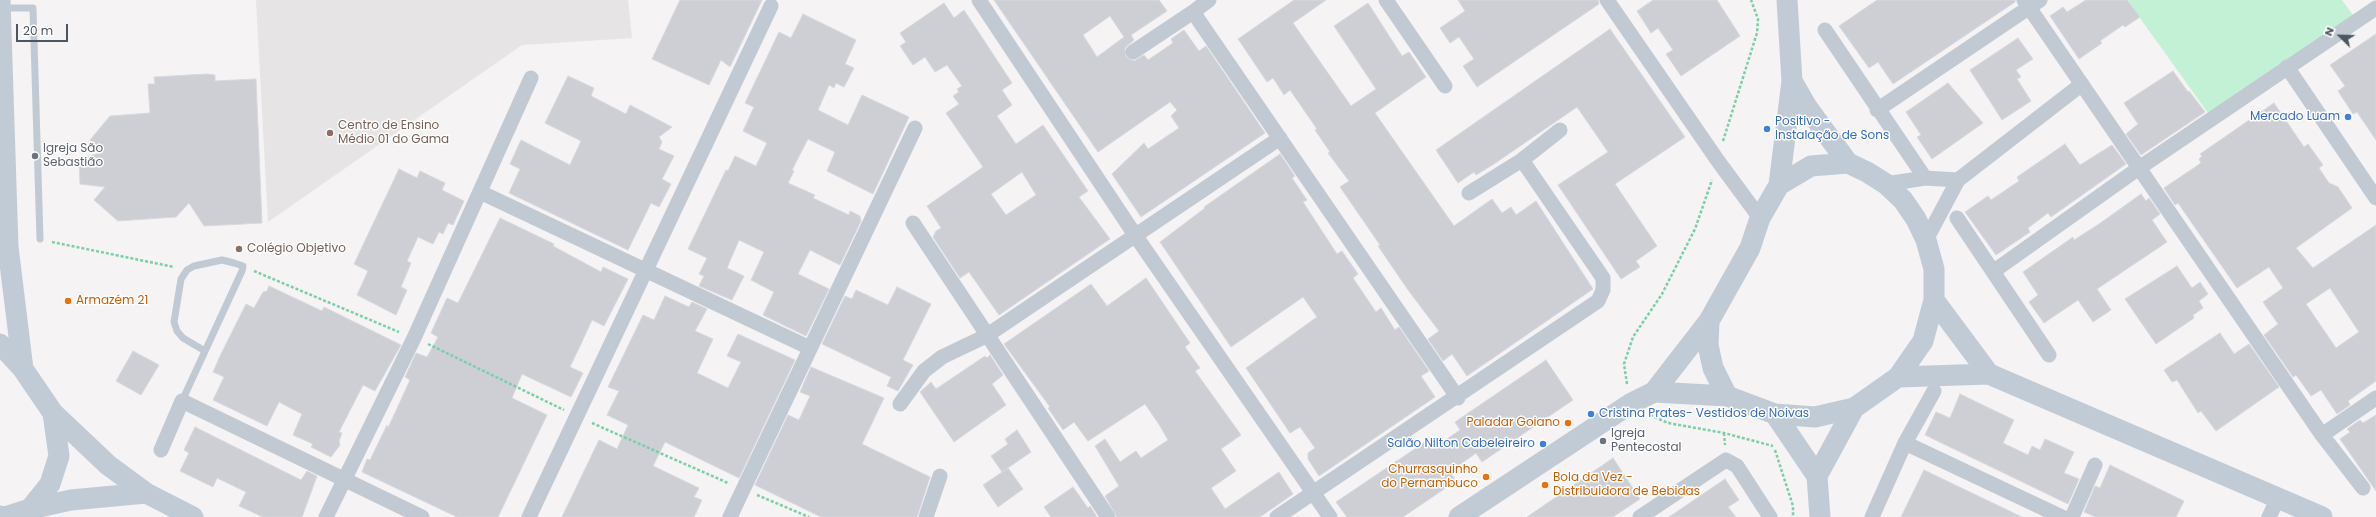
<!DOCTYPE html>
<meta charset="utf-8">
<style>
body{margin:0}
#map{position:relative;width:2376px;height:517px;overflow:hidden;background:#f5f3f3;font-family:Poppins,sans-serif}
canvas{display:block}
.north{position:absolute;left:2320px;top:16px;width:40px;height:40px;-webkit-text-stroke:3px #fff;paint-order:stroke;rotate:293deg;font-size:11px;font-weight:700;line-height:16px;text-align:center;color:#4a5661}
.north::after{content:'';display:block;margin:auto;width:14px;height:18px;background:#4a5661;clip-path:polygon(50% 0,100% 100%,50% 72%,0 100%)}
.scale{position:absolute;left:16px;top:24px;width:52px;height:18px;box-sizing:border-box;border:2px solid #4a5661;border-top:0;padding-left:5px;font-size:12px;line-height:14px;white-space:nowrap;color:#4a5661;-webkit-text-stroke:3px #fff;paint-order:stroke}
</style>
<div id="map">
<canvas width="2376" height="517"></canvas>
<div class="north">N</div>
<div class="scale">20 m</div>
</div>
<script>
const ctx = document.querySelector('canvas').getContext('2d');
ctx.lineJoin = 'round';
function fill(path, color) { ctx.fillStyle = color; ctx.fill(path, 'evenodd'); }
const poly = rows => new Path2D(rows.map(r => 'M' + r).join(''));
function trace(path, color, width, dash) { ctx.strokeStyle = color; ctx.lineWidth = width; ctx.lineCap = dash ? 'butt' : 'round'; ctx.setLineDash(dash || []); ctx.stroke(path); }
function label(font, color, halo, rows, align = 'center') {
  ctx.font = font + ' Poppins,sans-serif'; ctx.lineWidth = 3; ctx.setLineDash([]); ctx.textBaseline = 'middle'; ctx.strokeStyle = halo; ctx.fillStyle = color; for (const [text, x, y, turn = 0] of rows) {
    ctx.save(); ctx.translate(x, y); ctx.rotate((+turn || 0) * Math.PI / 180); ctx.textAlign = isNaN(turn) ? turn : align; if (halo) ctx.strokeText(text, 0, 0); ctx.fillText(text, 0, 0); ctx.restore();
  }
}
fill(poly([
 [256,0,628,0,632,38,522,45,268,222]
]), '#e6e4e5');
fill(poly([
 [2127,0,2342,0,2353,15,2208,113]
]), '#c3f1d5');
const building = poly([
 [680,0,762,0,730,67,721,60,709,85,652,59,680,0],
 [994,0,1159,0,1167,11,1131,35,1134,40,1125,48,1126,57,1134,61,1144,55,1148,60,1173,43,1171,39,1184,30,1199,51,1206,46,1265,133,1141,217,1112,174,1144,143,1148,149,1179,128,1171,116,1177,110,1170,102,1098,152,994,0],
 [1110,16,1124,37,1097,57,1083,35,1110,16],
 [1294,0,1326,0,1293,23,1351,106,1376,89,1334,26,1368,3,1402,56,1409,52,1426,77,1375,113,1454,226,1492,199,1502,213,1511,207,1516,215,1536,201,1593,289,1467,376,1452,354,1443,361,1428,339,1439,331,1408,290,1378,246,1380,245,1340,187,1349,181,1328,153,1330,152,1315,130,1317,129,1290,90,1284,95,1273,78,1267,82,1238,39,1294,0],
 [1458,0,1598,0,1599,4,1477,87,1463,66,1474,59,1459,37,1450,43,1440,28,1465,11,1458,0],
 [1653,0,1717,0,1740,36,1681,76,1666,54,1673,50,1658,28,1651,33,1637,11,1653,0],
 [1877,0,2015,0,2015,2,1893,84,1878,62,1869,68,1839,26,1877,0],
 [2086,0,2127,0,2140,17,2125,27,2123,25,2100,41,2102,43,2079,59,2050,16,2063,7,2067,12,2086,0],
 [944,3,954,18,964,10,1012,83,1002,90,1012,105,997,116,1016,144,1043,125,1088,191,1079,197,1110,239,999,315,969,272,960,278,933,237,936,231,941,228,927,206,983,167,946,113,959,104,953,96,959,92,957,89,962,86,947,65,935,72,925,57,913,65,900,46,906,42,900,33,944,3],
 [1022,172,1036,195,1006,215,991,194,1022,172],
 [803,14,856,40,845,64,854,68,844,87,836,83,834,88,829,85,818,110,848,125,862,95,909,117,873,194,827,171,835,152,808,139,792,170,794,171,788,183,815,195,813,198,849,215,850,211,860,216,861,221,840,265,810,250,798,274,829,289,806,336,763,315,774,292,751,280,764,252,739,240,727,268,744,276,732,300,699,286,704,276,699,274,707,258,688,249,726,170,728,171,735,156,756,166,767,143,743,131,754,107,745,103,779,32,791,38,803,14],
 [1610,29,1685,137,1615,184,1657,246,1636,261,1640,267,1621,279,1558,185,1608,152,1577,107,1494,164,1476,175,1474,172,1458,183,1436,150,1610,29],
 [2376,34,2376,140,2357,112,2353,114,2338,91,2345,86,2330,65,2376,34],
 [2018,38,2033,59,2016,70,2021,77,2017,79,2031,101,2002,120,1970,70,2018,38],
 [2173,71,2188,92,2189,91,2205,112,2141,155,2126,134,2138,124,2124,103,2173,71],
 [207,74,215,75,215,81,256,79,262,223,204,226,189,203,176,217,118,221,94,200,105,187,80,184,79,159,103,152,90,140,110,116,150,113,148,84,155,84,154,77,207,74],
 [568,76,594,88,591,96,626,114,630,105,672,127,659,137,662,142,659,149,674,156,662,179,671,184,659,207,651,203,628,250,509,193,520,169,510,164,521,140,570,165,581,141,545,123,568,76],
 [1948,83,1983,123,1932,159,1917,137,1921,135,1906,112,1948,83],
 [2274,103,2304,147,2308,144,2323,165,2319,168,2329,183,2338,187,2352,208,2296,248,2313,268,2376,225,2376,381,2348,401,2350,405,2337,414,2321,390,2311,396,2296,375,2293,377,2264,335,2278,324,2263,302,2283,288,2269,267,2237,288,2178,203,2175,205,2164,188,2201,163,2199,159,2202,156,2200,154,2274,103],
 [2330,288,2359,332,2336,348,2306,304,2330,288],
 [2065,144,2080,165,2112,145,2126,164,2051,217,2048,213,2028,228,2030,232,1996,255,1965,212,1988,196,1991,200,2019,181,2017,177,2065,144],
 [1280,154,1295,176,1292,178,1307,200,1303,202,1337,254,1342,251,1358,274,1353,278,1376,312,1381,308,1395,330,1399,327,1429,371,1421,376,1435,397,1319,476,1308,459,1308,453,1315,448,1300,427,1290,433,1246,368,1317,317,1303,297,1231,347,1160,242,1205,208,1204,207,1280,154],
 [399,169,417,178,420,171,445,183,442,190,464,201,453,225,448,223,443,234,439,232,433,244,418,237,407,261,411,263,401,287,407,290,396,315,357,295,368,271,354,264,399,169],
 [2141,194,2146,201,2149,198,2160,214,2152,220,2167,242,2097,289,2111,310,2093,322,2078,300,2044,323,2029,302,2038,295,2023,272,2073,237,2074,240,2099,224,2141,194],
 [500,218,554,244,553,246,601,272,603,267,628,279,604,326,592,320,581,344,570,367,583,373,571,397,522,374,512,398,547,415,498,517,457,517,362,472,367,459,370,460,387,425,388,428,410,380,405,377,416,353,427,357,438,337,431,333,447,298,458,303,500,218],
 [2177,266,2192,288,2200,282,2208,294,2199,301,2203,308,2193,315,2194,318,2156,344,2125,299,2177,266],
 [1146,278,1190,343,1185,347,1200,368,1195,371,1241,435,1221,449,1236,471,1211,488,1225,509,1279,472,1293,494,1260,517,1117,517,1105,496,1119,486,1095,446,1105,439,1120,462,1136,451,1141,458,1168,440,1160,426,1145,404,1088,441,1074,422,1063,430,1048,408,1050,407,1004,344,1091,284,1107,306,1146,278],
 [269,286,322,311,324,307,401,345,375,391,363,385,339,432,342,433,339,441,340,445,331,457,311,447,313,444,293,435,302,414,279,402,267,426,213,400,224,377,213,372,220,356,246,304,254,308,263,292,267,291,269,286],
 [897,287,931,304,903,360,913,365,898,391,887,386,891,377,822,344,845,296,852,299,856,290,888,305,897,287],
 [665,296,689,307,692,302,707,309,695,331,713,339,697,373,728,388,741,362,727,356,738,334,795,360,739,478,665,442,653,466,699,488,694,497,702,500,694,517,562,517,599,440,617,449,628,425,607,415,619,391,608,387,643,315,654,320,665,296],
 [2220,333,2234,354,2249,344,2279,387,2216,431,2201,411,2198,413,2177,380,2172,382,2164,370,2220,333],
 [133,351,159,365,141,395,116,381,133,351],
 [990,355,1003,375,992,384,1006,405,954,442,920,392,931,382,936,389,985,356,987,358,990,355],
 [1546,360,1573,400,1482,462,1476,453,1450,472,1456,481,1403,517,1347,517,1336,502,1428,440,1434,448,1460,430,1455,422,1546,360],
 [811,367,884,398,862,444,930,477,917,517,821,517,755,485,788,415,799,420,810,396,800,392,811,367],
 [1960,394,2014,420,2003,443,2028,455,2032,446,2040,450,2045,439,2074,452,2064,473,2079,479,2068,504,1925,435,1936,412,1950,418,1960,394],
 [2376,415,2376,491,2340,439,2350,432,2347,429,2360,420,2363,423,2376,415],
 [195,427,301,480,307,471,317,476,302,517,263,517,239,506,246,492,217,478,213,487,180,471,189,453,184,450,195,427],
 [1017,430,1031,452,1002,472,991,456,1008,444,1005,439,1017,430],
 [1613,458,1640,499,1613,517,1527,517,1613,458],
 [2110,465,2184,501,2176,517,2096,517,2084,512,2095,486,2100,488,2110,465],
 [1008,468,1023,489,998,507,983,485,1008,468],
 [1924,470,1951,483,2022,517,1901,517,1924,470],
 [1725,479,1739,500,1728,507,1736,517,1669,517,1725,479],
 [1073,487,1088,508,1090,506,1097,517,1051,517,1044,507,1073,487]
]);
fill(building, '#cdcfd5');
trace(building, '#d7d9de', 1);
trace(poly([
 [1723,141,1757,33,1758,19,1751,0],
 [52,242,174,267],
 [254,271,399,332],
 [428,344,564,410],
 [1627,384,1624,364,1633,337,1662,294,1695,229,1712,180],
 [1650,415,1668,423,1724,433,1773,446],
 [592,423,728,483],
 [1724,433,1725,445],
 [1775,450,1793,506,1793,517],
 [757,495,809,517]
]), '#7ad0a6', 2.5, [3, 2]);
trace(poly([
 [3,8,33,8,40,239],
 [182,401,242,271,243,266,234,263,222,260,194,266,187,270,181,279,174,322,177,331,183,338,205,351]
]), '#c1cad2', 7);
trace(poly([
 [979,0,1135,235,1330,517],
 [1386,0,1445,86],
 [1607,0,1718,161,1760,218],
 [2024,0,2322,435,2363,488],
 [1193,12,1209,0],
 [1825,30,1925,178],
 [1133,52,1193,12,1458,398],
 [2287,67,2376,198],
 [1877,110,2040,0],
 [1886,184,1925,178,1958,180],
 [480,192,810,348],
 [1469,193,1522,160],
 [1957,218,2049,355],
 [913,223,1108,517],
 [1926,240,1958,180,2082,84],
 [1994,271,2139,168,2376,8],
 [900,404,924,371,942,357,986,336,1280,138],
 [2322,435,2376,398],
 [1905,443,2062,517],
 [161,450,182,401,422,517],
 [326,517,414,338,531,78],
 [529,517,771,6],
 [730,517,915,128],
 [926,517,940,476],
 [1277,517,1598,301,1603,290,1603,278,1522,160,1560,130],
 [1640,517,1726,460,1737,466,1770,517],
 [1872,517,1905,443,1934,391],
 [2072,517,2095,465],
 [2269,517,2278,498]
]), '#c1cad2', 15);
trace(poly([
 [0,0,8,247,23,369],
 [1792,81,1807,107,1848,163],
 [1848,163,1867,172,1886,184,1903,200,1916,219,1926,240,1934,269,1934,300,1923,341,1898,377,1854,408,1815,417,1775,414,1727,396,1713,368,1708,345,1709,321,1750,248,1760,218,1779,185,1811,166,1848,163],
 [1779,185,1792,81,1787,0],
 [1934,300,1989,374],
 [0,344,23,369,53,413,59,456,50,484,30,509,5,517,0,516],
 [1898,377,1989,374,2322,517],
 [1654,392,1727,396],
 [53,413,108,465,146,493,193,517],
 [1775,414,1817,476,1820,517],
 [1817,476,1854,408],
 [30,509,71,500,146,493],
 [1459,517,1630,404,1654,392,1709,321]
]), '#c1cbd6', 21);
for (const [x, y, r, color] of [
 [2348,117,4,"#3f7fe0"],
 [1767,129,4,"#3f7fe0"],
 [330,133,4,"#8d6e63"],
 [35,156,4,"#6b7280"],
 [239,249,4,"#8d6e63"],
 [68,301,4,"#e8710a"],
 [1591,414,4,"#3f7fe0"],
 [1568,423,4,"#e8710a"],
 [1603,441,4,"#6b7280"],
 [1543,444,4,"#3f7fe0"],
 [1486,477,4,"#e8710a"],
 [1545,485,4,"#e8710a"]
]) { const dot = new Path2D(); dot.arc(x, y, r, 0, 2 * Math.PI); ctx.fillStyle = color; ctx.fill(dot); trace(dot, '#fff', 1.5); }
label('12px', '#366cbe', '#fff', [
 ["Mercado Luam",2340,117],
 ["Positivo -",1775,122,"left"],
 ["Instalação de Sons",1775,136,"left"],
 ["Cristina Prates- Vestidos de Noivas",1599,414,"left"],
 ["Salão Nilton Cabeleireiro",1535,444]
], 'right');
label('12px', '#785e54', '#fff', [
 ["Centro de Ensino",338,126],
 ["Médio 01 do Gama",338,140],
 ["Colégio Objetivo",247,249]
], 'left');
label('12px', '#5b616d', '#fff', [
 ["Igreja São",43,149],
 ["Sebastião",43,163],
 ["Igreja",1611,434],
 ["Pentecostal",1611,448]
], 'left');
label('12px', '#c56008', '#fff', [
 ["Armazém 21",76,301],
 ["Paladar Goiano",1560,423,"right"],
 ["Churrasquinho",1478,470,"right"],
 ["do Pernambuco",1478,484,"right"],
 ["Bola da Vez -",1553,478],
 ["Distribuidora de Bebidas",1553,492]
], 'left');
</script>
